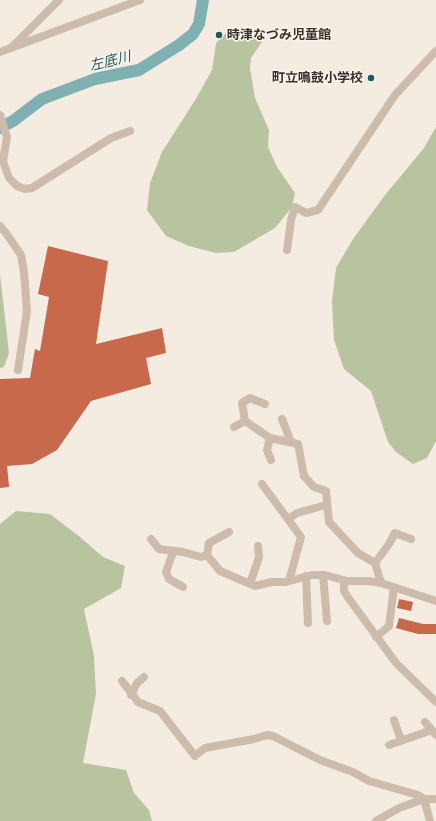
<!DOCTYPE html>
<meta charset="utf-8">
<style>
body{margin:0}
canvas{display:block;background:#f4ebe1}
</style>
<canvas width="436" height="821"></canvas>
<script>
const ctx = document.querySelector('canvas').getContext('2d');
ctx.lineJoin = 'round';
function fill(path, color) { ctx.fillStyle = color; ctx.fill(path, 'evenodd'); }
const poly = rows => new Path2D(rows.map(r => 'M' + r).join(''));
function trace(path, color, width, dash) { ctx.strokeStyle = color; ctx.lineWidth = width; ctx.lineCap = dash ? 'butt' : 'round'; ctx.setLineDash(dash || []); ctx.stroke(path); }
function label(font, color, halo, rows, align = 'center') {
  ctx.font = font + ' Ubuntu,"Noto Sans JP",sans-serif'; ctx.lineWidth = 3; ctx.setLineDash([]); ctx.textBaseline = 'middle'; ctx.strokeStyle = halo; ctx.fillStyle = color; for (const [text, x, y, turn = 0] of rows) {
    ctx.save(); ctx.translate(x, y); ctx.rotate((+turn || 0) * Math.PI / 180); ctx.textAlign = isNaN(turn) ? turn : align; if (halo) ctx.strokeText(text, 0, 0); ctx.fillText(text, 0, 0); ctx.restore();
  }
}
fill(poly([
 [228,31,246,32,262,42,251,58,250,68,255,98,269,130,268,147,277,167,295,193,292,207,275,228,234,252,216,253,189,246,166,236,147,210,150,183,162,152,197,97,212,70,216,43],
 [436,127,436,441,427,458,413,464,396,452,388,442,371,391,344,369,334,340,332,302,336,268,353,239,385,195,424,148],
 [0,274,9,353,4,367,0,368],
 [16,511,50,514,80,537,103,557,125,566,121,588,84,609,94,656,96,694,83,763,126,770,134,793,149,810,152,821,0,821,0,524]
]), '#b8c4a0');
trace(poly([
 [0,128,13,121,42,99,95,79,139,70,179,45,193,34,199,24,203,0]
]), '#7fb0b2', 12);
fill(poly([
 [48,246,108,261,96,344,162,328,166,353,146,358,151,384,91,401,57,450,32,464,7,466,9,487,0,488,0,379,30,378,35,349,40,351,49,297,38,294],
 [399,599,413,602,411,611,397,608],
 [399,618,423,624,436,624,436,634,418,634,396,628]
]), '#c8694b');
trace(poly([
 [12,47,59,0],
 [0,52,140,0],
 [0,115,7,137,3,161,9,178,17,186,25,189,32,188,111,138,130,131],
 [0,226,6,233,21,255,24,272,27,311,18,370],
 [287,250,291,220,295,207,306,213,318,210,395,95,436,51],
 [265,404,250,398,242,403,245,421,270,438,298,444,304,476,314,487,326,491,329,522,358,553,375,563,381,583],
 [282,419,291,442],
 [234,427,245,421],
 [270,438,267,450,271,460],
 [262,484,301,537,289,581],
 [288,519,297,513,326,505],
 [151,539,159,549,183,552,201,557,207,555,220,571,255,586,272,582,286,582,312,575,325,575,347,581,368,581,381,583,436,601],
 [173,552,166,572,169,579,183,587],
 [207,555,209,543,229,532],
 [375,563,389,544,395,533,411,539],
 [323,575,327,621],
 [306,576,308,623],
 [344,580,344,591,347,596,396,663,436,702],
 [250,584,259,557,258,546],
 [376,637,389,626,394,587],
 [122,681,138,702,160,711,195,756,205,748,254,739,267,735,273,736,320,760,353,772,369,781,418,795,424,799,430,821],
 [131,695,137,683,144,677],
 [394,720,401,740],
 [425,722,436,735],
 [389,745,432,730],
 [376,821,399,808,424,799,436,799]
]), '#cdbbac', 8);
for (const [x, y, r, color] of [
 [219,35,4,"#1f5a5e"],
 [371,78,4,"#1f5a5e"]
]) { const dot = new Path2D(); dot.arc(x, y, r, 0, 2 * Math.PI); ctx.fillStyle = color; ctx.fill(dot); trace(dot, '#fbf5ee', 1.5); }
label('bold 13px', '#3b302b', '#fbf5ee', [
 ["時津なづみ児童館",227,35],
 ["町立鳴鼓小学校",363,78,"right"]
], 'left');
label('italic 14px', '#1f5a5e', '#fbf5ee', [
 ["左底川",110,61,-14]
]);
</script>
